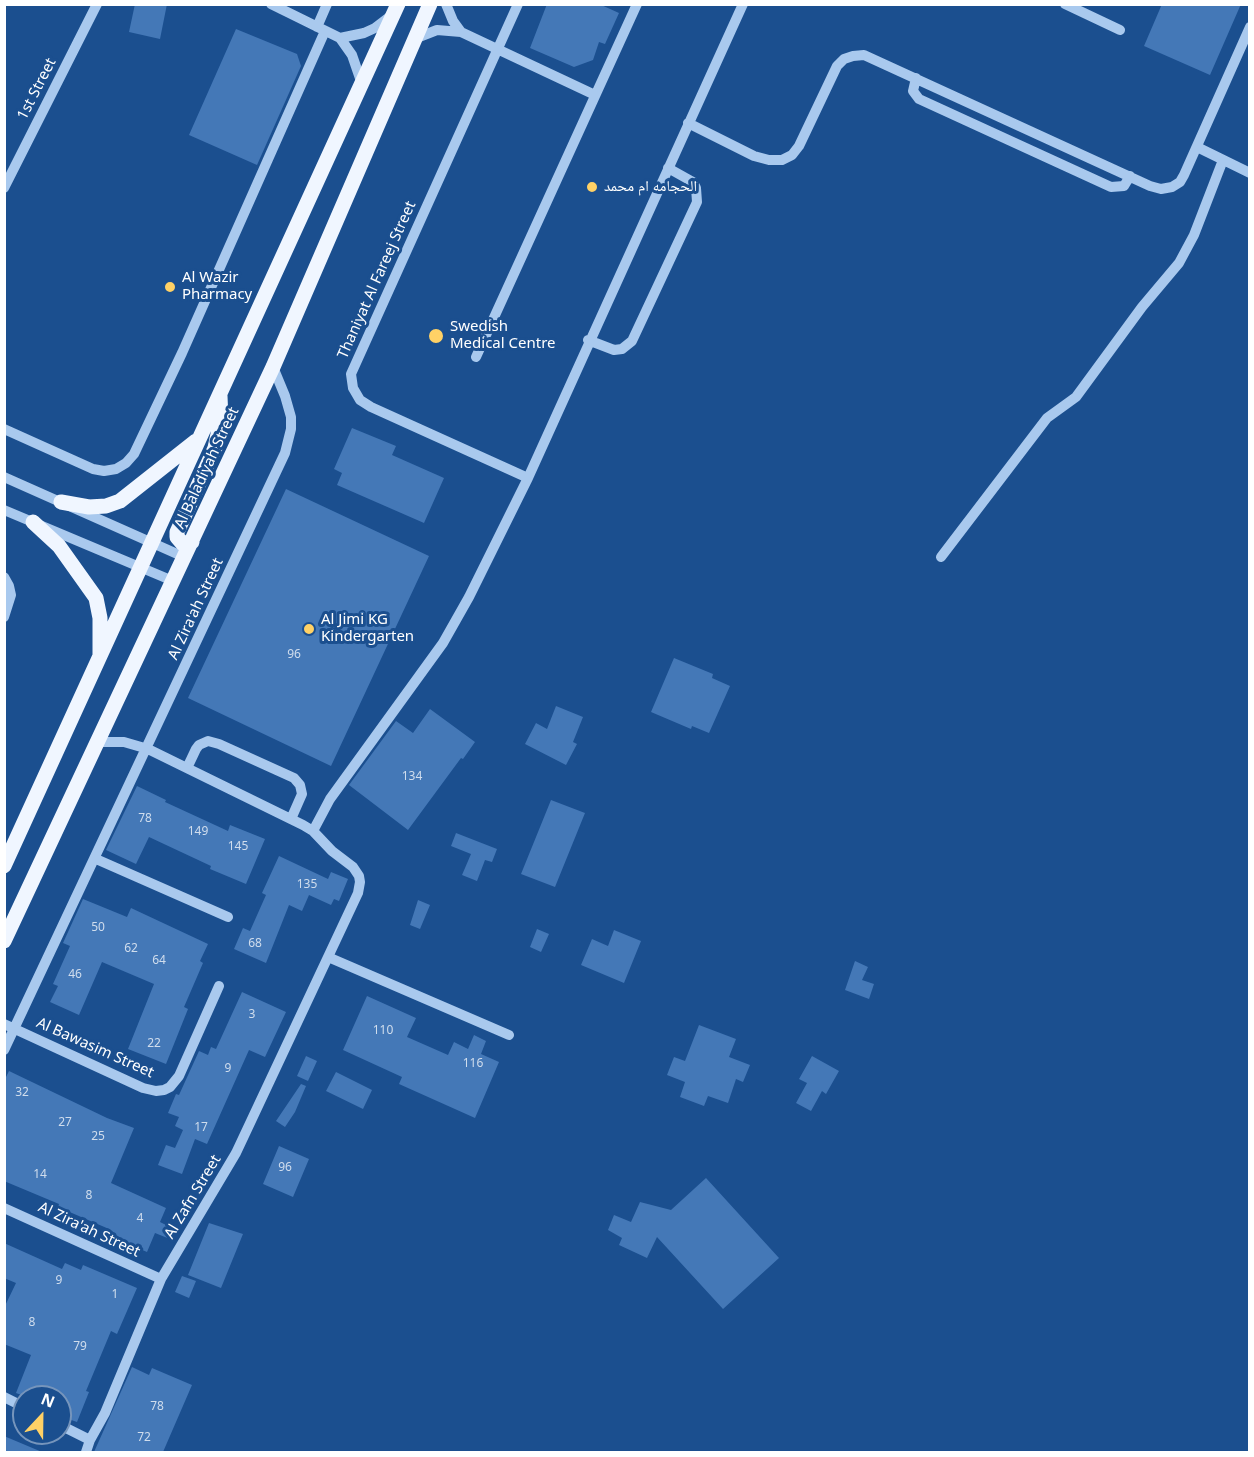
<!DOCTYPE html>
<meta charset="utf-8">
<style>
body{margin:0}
#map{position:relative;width:1254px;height:1457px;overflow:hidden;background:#1b4f8f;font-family:"Noto Sans",sans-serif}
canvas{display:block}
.frame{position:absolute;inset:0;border:6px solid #fff;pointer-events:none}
.north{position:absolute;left:12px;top:1385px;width:60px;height:60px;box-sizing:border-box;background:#1b4f8f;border:2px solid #7695bc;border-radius:50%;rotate:22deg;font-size:16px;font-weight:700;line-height:24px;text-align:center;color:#fff}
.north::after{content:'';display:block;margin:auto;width:21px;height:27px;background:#ffd166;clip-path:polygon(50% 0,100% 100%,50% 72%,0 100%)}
</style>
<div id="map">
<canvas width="1254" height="1457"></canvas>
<div class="frame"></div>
<div class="north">N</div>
</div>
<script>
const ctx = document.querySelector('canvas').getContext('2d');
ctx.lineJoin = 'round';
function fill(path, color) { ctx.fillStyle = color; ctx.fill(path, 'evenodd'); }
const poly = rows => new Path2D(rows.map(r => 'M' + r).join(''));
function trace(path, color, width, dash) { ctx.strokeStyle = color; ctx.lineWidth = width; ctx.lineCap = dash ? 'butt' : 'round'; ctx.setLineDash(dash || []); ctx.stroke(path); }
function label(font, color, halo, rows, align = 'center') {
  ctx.font = font + ' "Noto Sans","Noto Naskh Arabic",sans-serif'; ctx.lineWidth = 6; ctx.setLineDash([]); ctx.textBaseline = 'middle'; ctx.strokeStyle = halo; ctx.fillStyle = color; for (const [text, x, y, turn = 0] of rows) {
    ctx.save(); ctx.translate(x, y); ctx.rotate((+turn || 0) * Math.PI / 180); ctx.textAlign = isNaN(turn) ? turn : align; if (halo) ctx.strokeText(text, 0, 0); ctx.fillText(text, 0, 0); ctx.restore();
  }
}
fill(poly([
 [135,4,167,4,160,39,129,32],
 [547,4,599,4,619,13,605,44,599,42,593,60,574,67,530,48],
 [1162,4,1241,4,1210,75,1144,46],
 [236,29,297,54,301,66,257,165,189,135],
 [352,428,396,446,392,455,444,478,424,523,337,485,342,473,334,469],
 [286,489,429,556,331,766,188,698],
 [674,658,713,674,712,678,730,686,709,733,692,726,691,729,651,712],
 [556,706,583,717,573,742,577,744,566,765,525,744,536,723,547,729],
 [430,709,475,742,463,759,461,758,408,830,349,785,396,721,413,733],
 [137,786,166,800,165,802,228,831,230,825,265,839,246,884,210,869,211,866,149,837,136,864,106,850],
 [551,800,585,813,555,887,521,874],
 [456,833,497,849,492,862,485,860,477,881,462,875,471,854,451,846],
 [279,856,328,879,331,872,348,879,339,901,334,899,331,905,309,895,302,911,289,905,266,963,234,949,243,928,250,931,266,895,262,893],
 [83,899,127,917,131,908,208,944,200,961,203,963,184,1007,188,1009,166,1064,128,1049,154,984,102,962,79,1015,50,1002,58,986,53,984,70,946,63,943],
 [418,900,430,905,420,929,410,925],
 [537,929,549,934,541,952,530,947],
 [614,930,641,941,624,983,581,965,592,939,608,946],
 [855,961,868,967,862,980,874,984,869,999,845,990],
 [242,992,286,1012,265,1057,249,1050,207,1144,195,1139,182,1174,158,1165,166,1145,175,1148,183,1130,175,1126,179,1117,168,1113,176,1094,179,1095,199,1051,208,1055,211,1047,216,1049],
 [367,996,416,1018,407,1037,448,1055,454,1042,468,1049,474,1035,486,1041,481,1054,499,1062,475,1118,399,1084,402,1077,343,1050],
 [699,1025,736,1039,729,1057,750,1065,743,1082,736,1079,728,1103,708,1096,704,1106,680,1097,685,1082,667,1075,674,1057,685,1061],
 [306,1056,317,1061,308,1081,297,1076],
 [812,1056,839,1071,826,1094,822,1091,811,1111,796,1103,807,1083,799,1079],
 [9,1071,107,1118,134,1128,111,1183,166,1208,160,1222,174,1229,170,1239,155,1233,147,1252,106,1234,109,1229,58,1207,59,1204,4,1181,4,1081],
 [336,1072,372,1090,363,1109,326,1091],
 [301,1084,306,1086,295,1112,285,1127,276,1121],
 [279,1146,309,1159,293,1197,263,1184],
 [706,1178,779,1258,723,1309,657,1237,647,1258,619,1245,622,1238,608,1230,614,1215,631,1222,640,1202,671,1210],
 [209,1223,243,1234,221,1288,188,1275],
 [4,1243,62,1269,65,1263,81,1270,83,1265,137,1288,117,1334,111,1331,86,1391,89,1392,77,1422,60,1416,60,1397,27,1397,16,1393,31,1355,4,1344,4,1308,16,1283,4,1278],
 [182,1276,196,1281,189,1298,175,1292],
 [132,1367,149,1375,152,1368,192,1385,163,1452,94,1452],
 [4,1436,42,1452,4,1452]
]), '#4478b7');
trace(poly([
 [271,4,340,38,352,55,362,84],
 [446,4,453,21,461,32],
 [518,4,351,374,353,388,360,400,371,407,528,478],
 [1065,4,1120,30],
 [317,27,327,4],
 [340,38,364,33,375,28,392,15],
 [414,39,437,30,461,32,595,95],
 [916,78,913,91,919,99,1111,187,1124,186,1130,176],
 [688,123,754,156,769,160,782,160,792,155,799,146,837,66,844,59,853,56,864,55,1150,186,1161,189,1172,187,1180,182,1184,175,1250,27],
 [1197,147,1250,173],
 [4,188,97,4],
 [588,340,614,350,622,349,632,341,697,202,696,188,693,182,668,168],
 [476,357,637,4],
 [4,429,93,469,104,471,116,469,126,463,134,454,182,353,325,31],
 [4,477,184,557],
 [4,510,173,581],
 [941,557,1047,418,1076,397,1142,307,1179,263,1194,235,1223,160],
 [4,577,9,586,11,595,4,617],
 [187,768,196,749,199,745,208,741,219,744,294,778,300,785,302,794,291,819],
 [313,831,330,799,443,643,469,597,528,478,743,4],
 [96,859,228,917],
 [328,957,509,1035],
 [4,1024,143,1088,156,1091,164,1090,170,1087,179,1076,219,986],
 [4,1050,285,453,291,429,291,417,285,396,273,367],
 [4,1208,161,1279],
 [4,1397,24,1407],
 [60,1425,90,1440],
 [86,1452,90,1440,105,1413,161,1279,236,1153,358,893,360,882,359,876,353,867,332,851,313,831,303,825,148,749,124,742,96,742]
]), '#a9c9ee', 10);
trace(poly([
 [61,502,89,507,106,506,120,501,196,441],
 [33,522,59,546,96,598,100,618,100,654],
 [192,542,188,545,183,544,177,537,177,532,215,448,221,420,220,396],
 [4,866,398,4],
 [4,941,273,367,430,4]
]), '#f0f6ff', 15);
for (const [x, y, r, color] of [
 [592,187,6,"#ffd166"],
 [170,287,6,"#ffd166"],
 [436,336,8,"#ffd166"],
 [309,629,6,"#ffd166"]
]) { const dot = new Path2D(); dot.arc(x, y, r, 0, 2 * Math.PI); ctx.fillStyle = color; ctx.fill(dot); trace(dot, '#1b4f8f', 2); }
label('12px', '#d0dded', null, [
 ["96",294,655],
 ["134",412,777],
 ["78",145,819],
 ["149",198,832],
 ["145",238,847],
 ["135",307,885],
 ["50",98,928],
 ["68",255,944],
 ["62",131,949],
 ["64",159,961],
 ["46",75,975],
 ["3",252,1015],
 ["110",383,1031],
 ["22",154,1044],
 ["116",473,1064],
 ["9",228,1069],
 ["32",22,1093],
 ["27",65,1123],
 ["17",201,1128],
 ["25",98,1137],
 ["96",285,1168],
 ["14",40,1175],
 ["8",89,1196],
 ["4",140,1219],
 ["9",59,1281],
 ["1",115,1295],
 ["8",32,1323],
 ["79",80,1347],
 ["78",157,1407],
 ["72",144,1438]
]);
label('15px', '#fff', '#1b4f8f', [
 ["1st Street",37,89,-63],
 ["Thaniyat Al Fareej Street",377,280,-66],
 ["Al Baladiyah Street",207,468,-65],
 ["Al Zira'ah Street",196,609,-65],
 ["Al Bawasim Street",95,1048,24],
 ["Al Zafn Street",193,1197,-59],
 ["Al Zira'ah Street",89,1230,25]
]);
label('15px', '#fff', '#1b4f8f', [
 ["الحجامه ام محمد",604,187],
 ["Al Wazir",182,278],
 ["Pharmacy",182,295],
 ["Swedish",450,327],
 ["Medical Centre",450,344],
 ["Al Jimi KG",321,620],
 ["Kindergarten",321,637]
], 'left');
</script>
